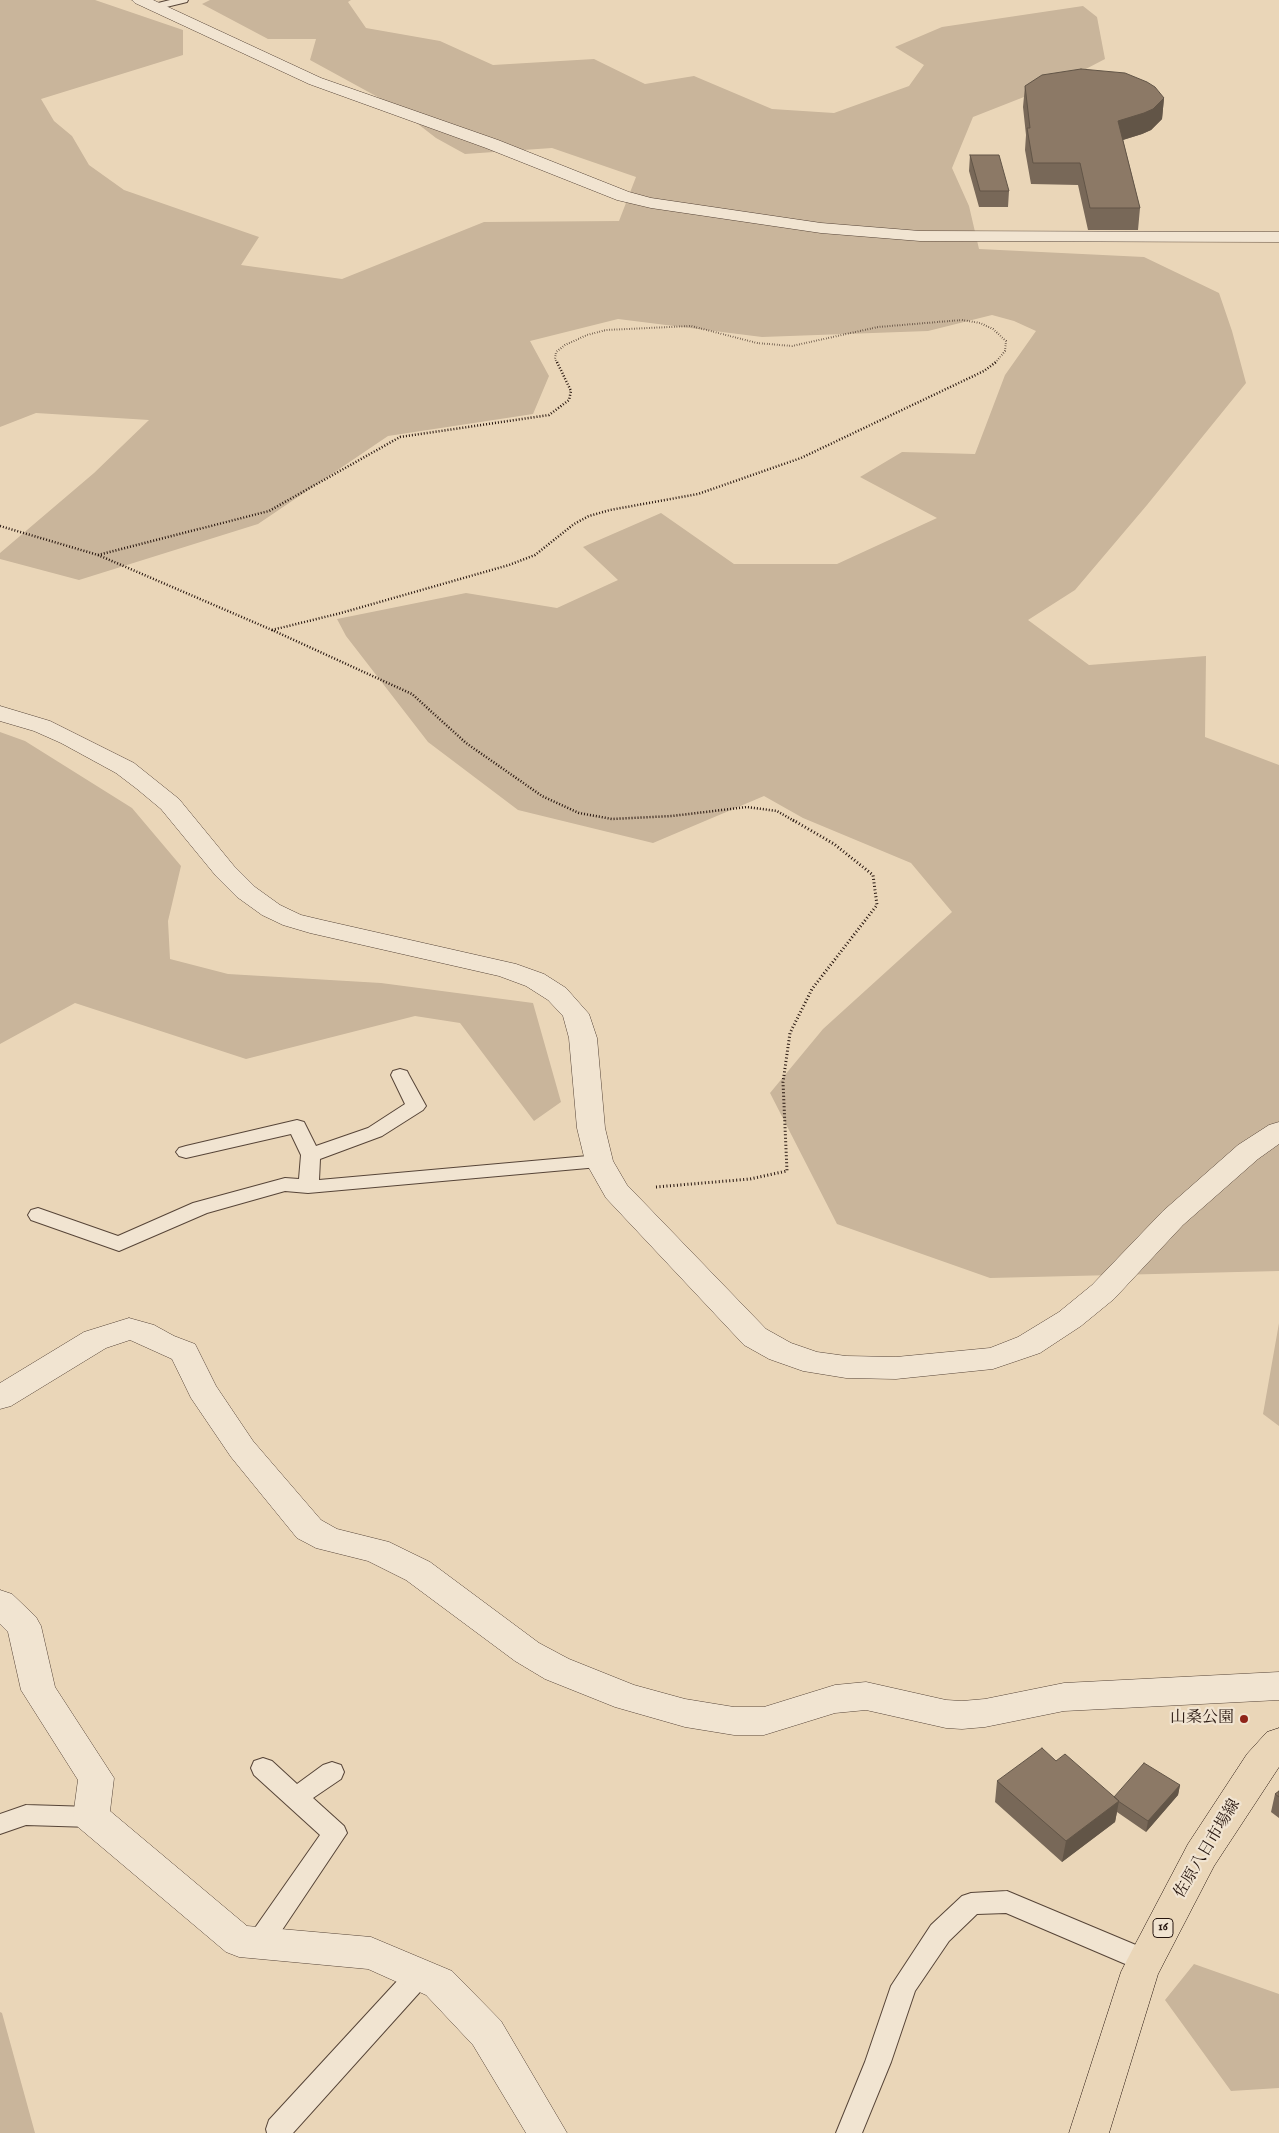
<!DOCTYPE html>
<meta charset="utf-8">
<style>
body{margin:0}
canvas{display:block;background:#ead6b8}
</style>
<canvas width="1279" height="2133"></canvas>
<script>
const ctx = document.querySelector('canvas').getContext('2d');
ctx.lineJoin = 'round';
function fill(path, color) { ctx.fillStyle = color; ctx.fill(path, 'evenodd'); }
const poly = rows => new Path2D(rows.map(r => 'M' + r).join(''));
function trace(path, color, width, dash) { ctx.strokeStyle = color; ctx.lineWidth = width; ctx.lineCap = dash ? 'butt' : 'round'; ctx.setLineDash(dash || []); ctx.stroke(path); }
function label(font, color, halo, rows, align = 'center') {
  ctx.font = font + ' "IM FELL English","Noto Serif JP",serif'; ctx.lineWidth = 4.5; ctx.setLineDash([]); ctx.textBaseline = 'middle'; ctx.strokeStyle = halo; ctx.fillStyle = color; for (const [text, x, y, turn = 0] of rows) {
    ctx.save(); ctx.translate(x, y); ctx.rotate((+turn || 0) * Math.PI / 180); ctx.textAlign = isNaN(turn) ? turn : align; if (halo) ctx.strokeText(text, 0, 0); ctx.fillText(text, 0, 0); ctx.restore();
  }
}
fill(poly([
 [0,0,95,0,183,30,183,55,41,99,54,121,72,136,89,165,124,190,259,237,241,265,342,279,484,222,619,221,636,177,552,148,465,154,436,138,396,107,310,60,316,39,268,39,202,4,210,0,351,0,348,2,366,28,440,41,493,65,594,59,645,84,694,76,772,109,834,113,909,86,924,65,895,47,942,27,1083,6,1097,17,1105,59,1057,84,973,117,952,168,969,206,979,249,1144,257,1219,293,1232,331,1246,383,1147,505,1075,590,1028,620,1089,665,1206,656,1205,737,1279,765,1279,1271,990,1278,837,1224,770,1093,823,1029,952,912,911,863,803,818,764,796,653,843,518,810,428,742,346,636,337,619,466,593,557,608,618,580,583,547,661,513,734,564,837,564,937,518,860,477,902,452,975,454,1005,375,1036,331,1014,321,992,315,928,331,762,337,618,319,530,341,549,376,533,414,388,436,258,524,79,580,0,559,0,553,94,473,149,420,36,413,0,427],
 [0,732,25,741,132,808,181,866,168,921,170,959,228,974,381,983,533,1003,561,1102,534,1121,460,1023,415,1016,246,1059,75,1003,0,1044],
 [1279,1323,1279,1426,1263,1414],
 [1194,1964,1279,1994,1279,2088,1231,2091,1165,2000],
 [0,2012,2,2013,35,2133,0,2133]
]), '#c9b59b');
const lane = poly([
 [170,0,188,0,187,2,154,10,149,7,150,5,170,0],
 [400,1069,407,1071,409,1075,426,1106,423,1110,382,1136,320,1159,319,1180,599,1155,606,1156,609,1161,606,1166,599,1167,308,1193,285,1191,207,1213,119,1251,31,1220,28,1215,31,1210,38,1208,118,1236,193,1203,285,1178,299,1179,301,1155,291,1134,186,1158,179,1156,176,1152,179,1148,186,1146,297,1120,304,1122,316,1146,368,1128,405,1104,391,1075,393,1071,400,1069],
 [263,1758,272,1761,297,1784,323,1765,332,1762,341,1765,344,1772,341,1779,313,1798,344,1826,347,1833,268,1951,259,1954,250,1951,246,1943,250,1935,320,1835,254,1775,251,1768,254,1761,263,1758],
 [26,1805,91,1807,100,1810,103,1817,100,1824,91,1827,26,1825,0,1834,0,1814,26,1805],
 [1007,1891,1155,1953,1159,1961,1155,1969,1146,1972,1137,1969,1006,1913,977,1914,949,1941,915,1991,891,2062,862,2133,836,2133,865,2062,891,1986,931,1925,962,1896,971,1893,1007,1891],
 [419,1964,428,1967,432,1975,428,1983,293,2133,267,2133,266,2129,269,2120,410,1967,419,1964]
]);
const street = poly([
 [132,0,153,0,321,78,498,140,629,192,651,198,821,223,920,231,1279,232,1279,242,920,241,821,233,651,208,617,200,486,148,309,84,135,3,132,0],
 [0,706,50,721,134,763,179,799,234,866,255,887,280,905,301,915,322,920,516,964,544,974,566,988,589,1014,597,1038,605,1128,613,1161,627,1185,766,1329,791,1343,817,1352,846,1356,896,1357,990,1348,1018,1337,1059,1312,1092,1285,1163,1211,1238,1145,1269,1125,1279,1122,1279,1144,1258,1159,1183,1225,1114,1299,1081,1326,1040,1353,993,1369,896,1379,846,1378,803,1371,769,1359,744,1345,606,1198,585,1161,577,1128,569,1038,563,1016,548,1000,526,986,499,976,310,933,283,925,262,915,237,897,216,876,161,809,137,789,116,773,61,743,34,731,0,721,0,706],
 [129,1318,154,1325,174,1336,195,1344,216,1386,253,1441,321,1520,337,1529,389,1542,430,1562,539,1643,569,1659,634,1685,685,1699,734,1707,764,1707,835,1685,866,1682,946,1700,962,1701,985,1699,1064,1683,1279,1672,1279,1700,1064,1711,985,1727,962,1729,946,1728,866,1710,835,1713,764,1735,734,1735,685,1727,615,1707,545,1679,515,1661,406,1580,368,1561,316,1548,297,1538,231,1457,191,1398,172,1359,130,1340,106,1348,11,1406,0,1409,0,1383,84,1332,129,1318],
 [0,1590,12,1594,36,1617,41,1626,55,1687,114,1778,110,1811,247,1926,371,1937,452,1971,501,2021,567,2133,526,2133,473,2045,426,1995,368,1969,239,1957,226,1952,78,1827,73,1817,78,1780,21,1690,8,1632,0,1624,0,1590]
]);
const primary = poly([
 [1279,1728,1279,1767,1214,1866,1158,1974,1109,2133,1069,2133,1121,1972,1127,1960,1188,1844,1247,1754,1267,1732,1279,1728]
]);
trace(lane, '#574538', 2);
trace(street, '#574538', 1);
trace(primary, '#26150e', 1);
trace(poly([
 [557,363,555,359,556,352,565,345,587,335,606,330,691,326,757,343,792,346,878,327,962,320,980,323,993,329,1006,341,1005,351,995,363]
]), '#26150e', 2, [0.5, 2]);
trace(poly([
 [0,526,98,555,272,630,412,694,466,743,542,796,579,813,612,819,672,816,747,807,777,811,796,822],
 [98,555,269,511,400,437,549,415,569,400,571,391,557,362],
 [272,630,341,613,509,565,535,555,574,524,589,516,610,510,698,494,801,458,984,371,996,362]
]), '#26150e', 2.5, [1, 2]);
trace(poly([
 [656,1187,750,1179,787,1171,783,1082,790,1033,812,989,877,905,873,875,834,844,793,820]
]), '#26150e', 3, [1, 2.5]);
fill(lane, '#f1e4d1');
fill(street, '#f1e4d1');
fill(primary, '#ead6b8');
fill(poly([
 [1025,86,1164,98,1162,119,1151,130,1142,134,1123,140,1140,208,1138,230,1088,230,1078,185,1031,184,1025,150,1026,135,1023,107],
 [970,155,1009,191,1008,207,979,207,969,171],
 [1056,1761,1114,1797,1180,1785,1178,1795,1146,1832,1117,1812,1115,1822,1062,1862,995,1802,997,1781],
 [1279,1791,1279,1818,1271,1812,1275,1794]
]), '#786858');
fill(poly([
 [1164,98,1162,119,1151,130,1142,134,1116,142,1118,121],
 [1180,1785,1178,1795,1146,1832,1148,1821],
 [1119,1801,1115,1822,1062,1862,1066,1841]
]), '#625547');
const building = poly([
 [1081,69,1125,73,1147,82,1155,87,1164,98,1153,109,1144,113,1118,121,1140,208,1090,208,1080,163,1033,163,1027,128,1030,128,1025,86,1042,75,1081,69],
 [970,155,999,155,1009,191,980,191,970,155],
 [1042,1748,1056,1761,1065,1754,1119,1801,1066,1841,997,1781,1042,1748],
 [1144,1763,1180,1785,1148,1821,1118,1801,1119,1801,1114,1797,1144,1763],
 [1279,1791,1279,1797,1275,1794,1279,1791]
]);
fill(building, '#8c7966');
trace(building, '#625547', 1);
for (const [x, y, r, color] of [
 [1244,1719,5,"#8f2418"]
]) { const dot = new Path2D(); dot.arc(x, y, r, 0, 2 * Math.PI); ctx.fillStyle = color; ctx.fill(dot); trace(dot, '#f1e4d1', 2); }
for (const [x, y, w] of [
 [1163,1928,20]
]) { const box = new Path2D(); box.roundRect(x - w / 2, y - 9.5, w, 19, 4); ctx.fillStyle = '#f1e4d1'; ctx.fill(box); trace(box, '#26150e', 1); }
label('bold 12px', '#26150e', null, [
 ["16",1163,1928]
]);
label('16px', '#26150e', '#f1e4d1', [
 ["山桑公園",1234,1719]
], 'right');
label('16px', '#26150e', '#f1e4d1', [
 ["佐原八日市場線",1208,1849,-59]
]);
</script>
